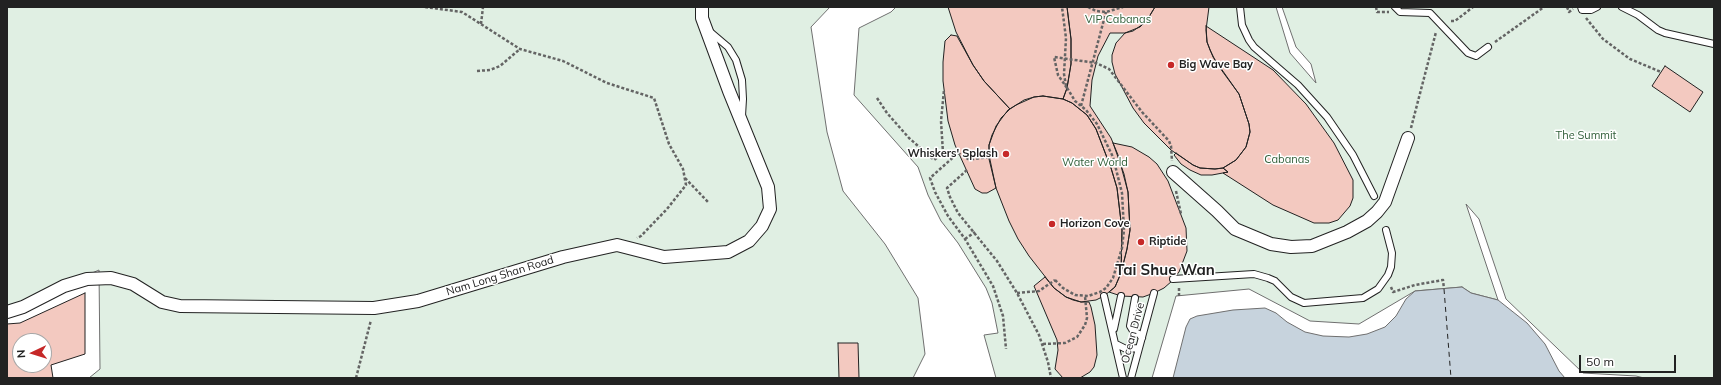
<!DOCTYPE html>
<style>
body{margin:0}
#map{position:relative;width:1721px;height:385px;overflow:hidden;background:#fff;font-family:Mulish,sans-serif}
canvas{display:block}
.frame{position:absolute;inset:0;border:8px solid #222;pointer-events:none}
.north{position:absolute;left:12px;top:333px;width:40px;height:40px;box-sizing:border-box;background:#fff;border:1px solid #a7a7a7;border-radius:50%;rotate:266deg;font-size:11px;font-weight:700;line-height:16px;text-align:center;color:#222}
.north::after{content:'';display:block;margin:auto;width:14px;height:18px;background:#c62828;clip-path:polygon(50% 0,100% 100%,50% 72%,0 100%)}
.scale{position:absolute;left:1579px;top:355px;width:97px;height:18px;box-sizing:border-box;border:2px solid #222;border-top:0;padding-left:5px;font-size:12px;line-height:14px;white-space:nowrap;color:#222;-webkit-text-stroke:3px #fff;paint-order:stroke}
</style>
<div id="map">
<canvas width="1721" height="385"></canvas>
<div class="frame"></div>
<div class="north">N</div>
<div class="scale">50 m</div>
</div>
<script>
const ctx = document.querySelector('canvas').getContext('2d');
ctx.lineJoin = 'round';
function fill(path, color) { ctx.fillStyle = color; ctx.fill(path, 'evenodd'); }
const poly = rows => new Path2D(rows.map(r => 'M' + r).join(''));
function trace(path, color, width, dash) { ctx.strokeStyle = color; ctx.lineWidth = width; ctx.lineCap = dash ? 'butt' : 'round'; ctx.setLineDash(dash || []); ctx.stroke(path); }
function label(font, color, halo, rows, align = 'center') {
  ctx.font = font + ' Mulish,sans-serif'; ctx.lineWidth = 3; ctx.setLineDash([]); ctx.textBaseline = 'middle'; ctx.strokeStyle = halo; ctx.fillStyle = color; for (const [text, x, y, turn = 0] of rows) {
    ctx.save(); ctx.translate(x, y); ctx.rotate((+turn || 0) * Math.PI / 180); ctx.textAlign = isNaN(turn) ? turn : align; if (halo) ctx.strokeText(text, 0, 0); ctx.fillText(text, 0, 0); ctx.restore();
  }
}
const green = poly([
 [7,7,830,7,811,27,827,132,843,191,885,244,918,298,925,354,913,378,89,378,100,369,99,270,7,310,7,7],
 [896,7,1276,7,1290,53,1316,83,1311,64,1296,47,1282,7,1714,7,1714,378,1644,378,1636,376,1583,373,1506,299,1479,219,1466,204,1498,300,1471,293,1462,287,1415,291,1359,324,1310,321,1249,289,1176,296,1152,378,996,378,984,335,998,333,992,303,986,288,958,243,941,221,928,195,918,167,854,95,859,28,891,12,896,7]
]);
fill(green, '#e0efe3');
trace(green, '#6f6f6f', 1);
const water = poly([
 [1462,287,1471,293,1498,300,1527,323,1545,344,1559,371,1565,378,1173,378,1186,327,1190,319,1197,316,1233,310,1265,308,1276,313,1287,322,1305,332,1323,336,1349,337,1367,334,1385,327,1396,316,1406,299,1415,291,1462,287]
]);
fill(water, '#c7d3dd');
trace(water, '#6f6f6f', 1);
trace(poly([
 [1444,289,1451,378]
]), '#222', 1, [5, 4]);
const building = poly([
 [948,7,1067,7,1071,39,1071,64,1067,88,1063,99,1043,96,1034,97,1024,100,1010,109,984,81,973,65,956,32,948,7],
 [1067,7,1155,7,1147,20,1140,27,1125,33,1110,33,1098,56,1092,80,1090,106,1111,138,1118,155,1128,192,1130,230,1127,249,1121,273,1122,230,1117,188,1111,168,1096,129,1087,115,1072,103,1063,99,1067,88,1071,64,1071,39,1067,7],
 [1155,7,1209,7,1206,30,1207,42,1213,57,1239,94,1249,124,1250,132,1246,147,1236,160,1223,168,1215,169,1200,168,1193,165,1171,150,1144,123,1133,108,1115,74,1112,62,1112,55,1116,43,1125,33,1133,31,1146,22,1155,7],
 [1206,26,1273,70,1306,104,1334,143,1353,180,1353,198,1350,206,1338,220,1329,223,1314,223,1273,205,1223,173,1228,172,1223,168,1236,160,1246,147,1250,132,1249,124,1239,94,1217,64,1210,50,1207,42,1206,26],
 [951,35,957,36,958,38,973,65,984,81,1010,109,1001,118,992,135,989,145,989,159,996,188,987,193,982,193,975,189,955,145,948,121,943,81,943,62,945,41,951,35],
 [1665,66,1703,92,1690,112,1652,86,1665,66],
 [1043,96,1063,99,1072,103,1087,115,1096,129,1111,168,1117,188,1122,230,1121,273,1115,287,1104,296,1096,300,1081,302,1073,300,1066,297,1054,288,1029,256,1018,239,1009,221,996,188,989,155,989,145,996,126,1008,110,1016,105,1034,97,1043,96],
 [1113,143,1132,147,1149,157,1157,164,1168,181,1186,228,1187,251,1179,272,1172,281,1164,288,1154,293,1143,297,1121,296,1109,292,1115,287,1121,273,1127,249,1130,230,1128,192,1124,174,1113,143],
 [1176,153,1193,165,1200,168,1215,169,1223,168,1228,172,1212,175,1201,175,1190,170,1181,164,1174,155,1176,153],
 [1045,277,1054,288,1066,297,1081,302,1089,302,1091,307,1095,325,1097,355,1094,367,1090,372,1080,378,1063,378,1055,369,1058,350,1057,340,1034,286,1045,277],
 [85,293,85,354,51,365,53,378,7,378,7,324,20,323,85,293],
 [20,341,44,341,44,365,20,365,20,341],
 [838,343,858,343,859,378,839,378,838,343]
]);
fill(building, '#f3c9c0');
trace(building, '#222', 1);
const lane = poly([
 [1240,7,1242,25,1249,40,1254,47,1298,85,1327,117,1353,155,1374,196],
 [1395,7,1400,12,1430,13,1468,53,1476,56,1488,47],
 [1581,7,1582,10,1591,10,1597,7],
 [1622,7,1638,15,1658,30,1665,33,1714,44],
 [708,30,728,47,736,60,742,80,743,99,742,116],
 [1173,279,1254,274,1268,278,1275,281,1291,297,1304,303,1363,298,1378,289,1388,275,1391,267,1392,253,1386,230],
 [1104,296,1123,378],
 [1135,298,1130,326,1133,331,1139,334,1142,338],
 [1114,329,1121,296],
 [1116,344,1126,349,1139,348],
 [1131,378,1154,293]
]);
const street = poly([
 [1173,172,1217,211,1235,229,1271,244,1291,247,1312,246,1347,232,1367,221,1377,212,1385,202,1408,138],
 [7,312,23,307,64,286,87,279,111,278,133,284,162,302,180,306,374,308,418,301,563,257,617,245,664,257,728,252,749,241,762,226,770,209,768,187,729,91,702,18,702,7]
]);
trace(lane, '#222', 8);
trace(street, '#222', 14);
trace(poly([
 [425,7,462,12,520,49,563,61,607,83,654,98,669,144,683,169,686,185,667,209,641,236,637,238],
 [1088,7,1096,11,1106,12,1123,7],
 [1376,7,1377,12,1389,12],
 [1567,7,1569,12,1573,9],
 [1586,18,1603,39,1630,59,1661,72],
 [1451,21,1455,21,1473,7],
 [481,24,483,7],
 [1495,42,1544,7],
 [477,71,490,70,500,66,520,49],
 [1067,88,1058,75,1054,57,1096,63,1109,69,1142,112,1169,141,1171,146,1172,161],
 [877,98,887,113,909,138,934,160,943,153,941,121,944,90],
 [1411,128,1436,32],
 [989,157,974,159,968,159,958,153,930,178,935,192,948,216,965,239,993,286,1003,316,1006,349],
 [967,170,947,188,950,197,958,213,997,261,1017,293,1039,335,1048,362,1051,378],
 [685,178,708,202],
 [1176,191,1181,214],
 [965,239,975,232],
 [1391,287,1393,292,1415,285,1443,280,1444,289],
 [1017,293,1039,291,1055,280],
 [1179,296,1179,287],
 [1043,344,1065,343,1077,337,1085,325,1087,318,1085,296],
 [356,378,371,320]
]), '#646464', 2.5, [3, 2]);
trace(lane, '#fff', 6);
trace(street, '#fff', 12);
trace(poly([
 [1081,106,1106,12],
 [1055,280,1063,288,1075,295,1088,296,1100,292,1106,288,1113,278,1122,248,1124,230,1122,193,1113,157,1097,124,1086,110,1075,101,1066,86,1064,74,1066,38,1062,7]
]), '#646464', 2.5, [3, 2]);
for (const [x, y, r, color] of [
 [1171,65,4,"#c62828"],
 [1006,154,4,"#c62828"],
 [1052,224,4,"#c62828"],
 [1141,242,4,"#c62828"]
]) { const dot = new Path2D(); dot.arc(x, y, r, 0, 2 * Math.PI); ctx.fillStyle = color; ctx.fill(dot); trace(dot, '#fff', 1.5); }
label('11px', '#2f5e38', '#fff', [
 ["VIP Cabanas",1118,20],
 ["The Summit",1586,136],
 ["Cabanas",1287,160],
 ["Water World",1095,163]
]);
label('bold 11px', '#222', '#fff', [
 ["Big Wave Bay",1179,65],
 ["Whiskers' Splash",998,154,"right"],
 ["Horizon Cove",1060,224],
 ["Riptide",1149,242]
], 'left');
label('11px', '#222', '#fff', [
 ["Nam Long Shan Road",500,276,-17],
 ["Ocean Drive",1133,333,-75]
]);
label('bold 15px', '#222', '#fff', [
 ["Tai Shue Wan",1165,270]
]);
</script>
